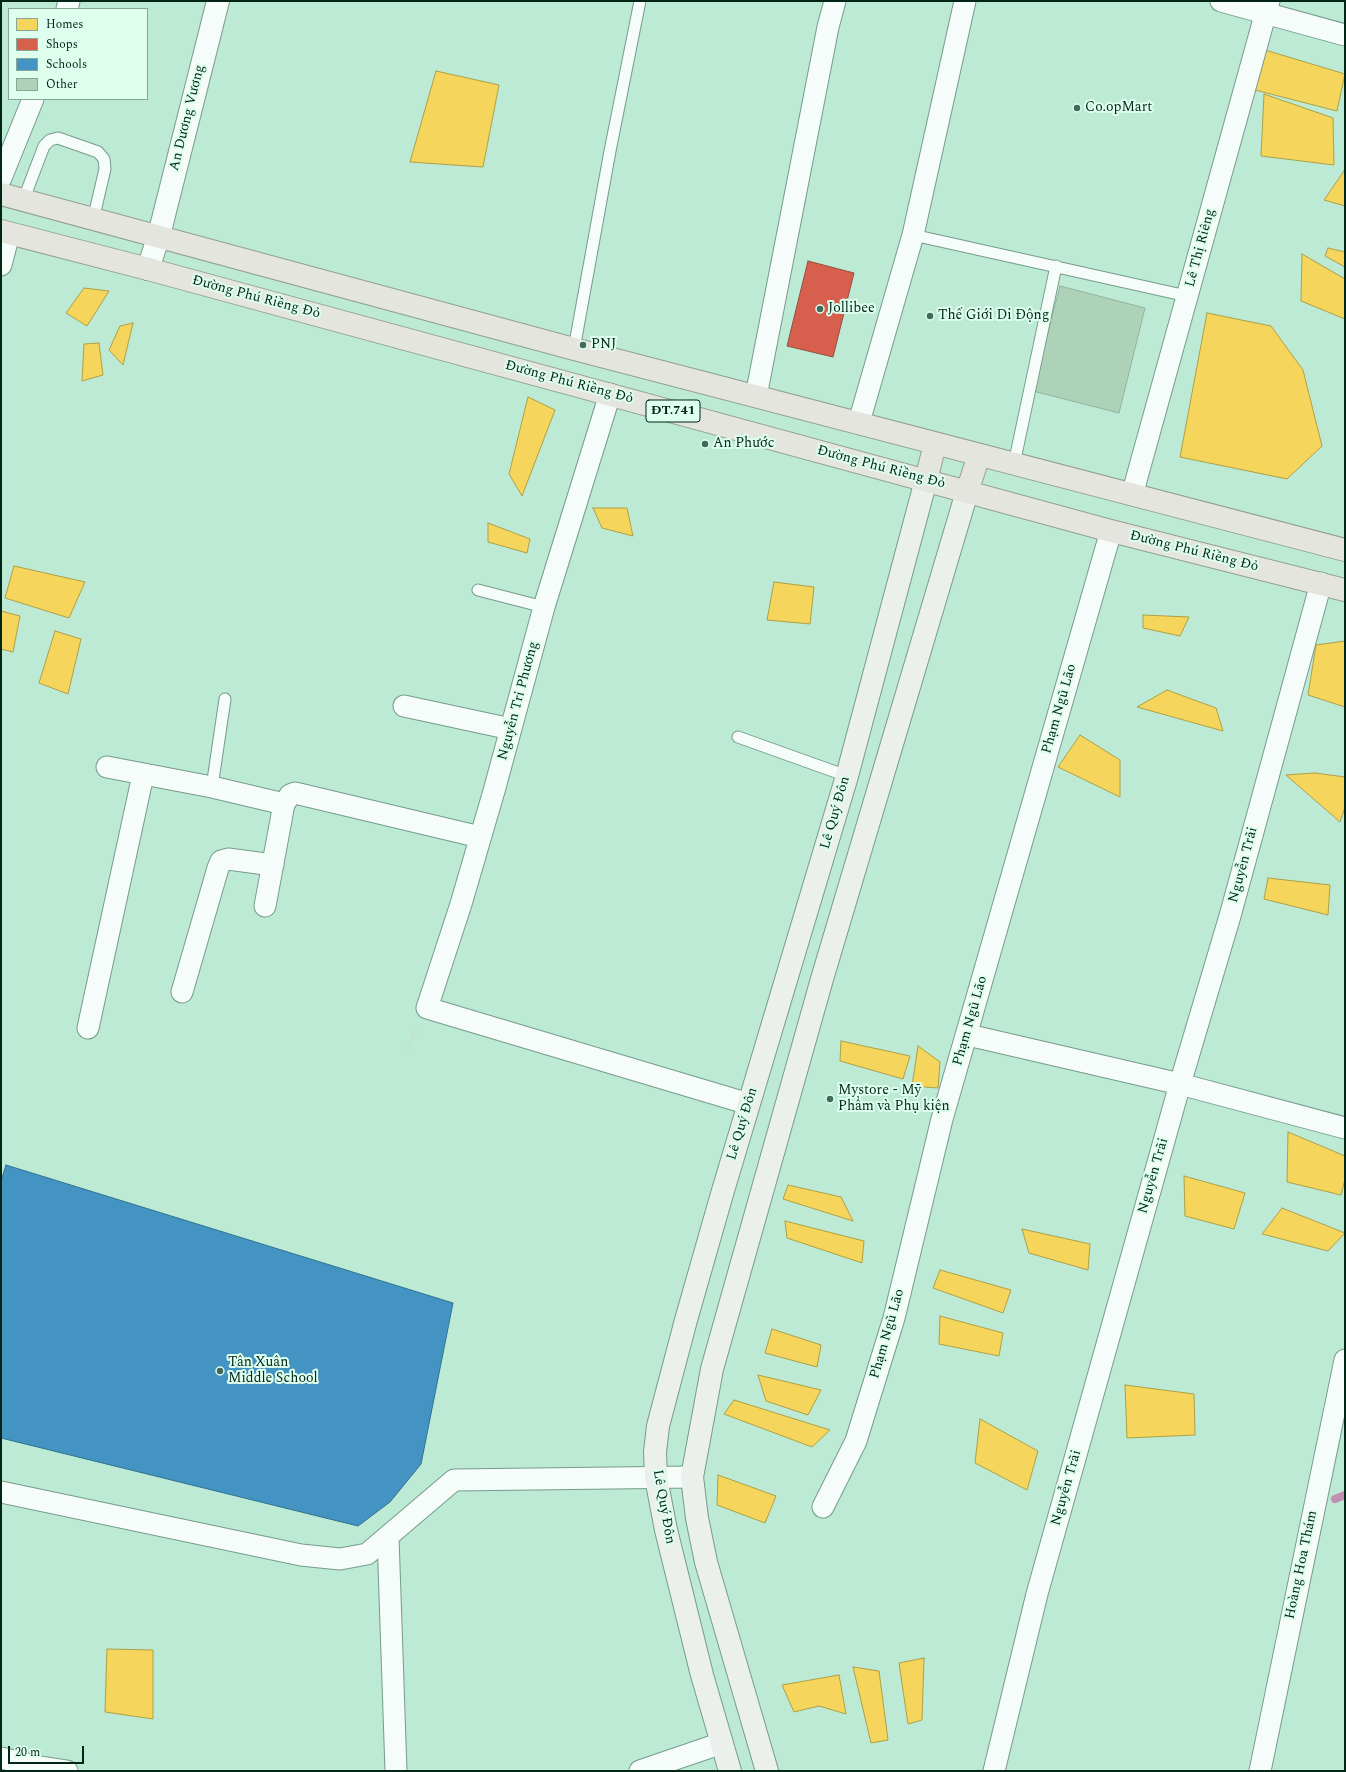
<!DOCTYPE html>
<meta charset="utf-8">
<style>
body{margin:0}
#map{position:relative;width:1346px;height:1772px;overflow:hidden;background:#bcead4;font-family:Spectral,serif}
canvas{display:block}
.frame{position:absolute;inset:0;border:2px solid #012517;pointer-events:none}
.legend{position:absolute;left:8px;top:8px;width:140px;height:92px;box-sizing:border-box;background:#defeee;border:1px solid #86a798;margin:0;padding:5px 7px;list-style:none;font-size:12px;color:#012517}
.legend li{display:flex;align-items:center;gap:8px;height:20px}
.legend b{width:20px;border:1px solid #86a798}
.scale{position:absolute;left:8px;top:1746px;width:76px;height:18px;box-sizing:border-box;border:2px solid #012517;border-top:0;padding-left:5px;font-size:12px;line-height:14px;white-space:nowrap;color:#012517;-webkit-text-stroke:3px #defeee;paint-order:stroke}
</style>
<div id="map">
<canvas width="1346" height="1772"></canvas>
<div class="frame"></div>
<ul class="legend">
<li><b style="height:11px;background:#f6d55c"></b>Homes</li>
<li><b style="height:11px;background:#d6604d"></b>Shops</li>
<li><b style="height:11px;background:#4393c3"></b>Schools</li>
<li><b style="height:11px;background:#add2b8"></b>Other</li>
</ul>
<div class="scale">20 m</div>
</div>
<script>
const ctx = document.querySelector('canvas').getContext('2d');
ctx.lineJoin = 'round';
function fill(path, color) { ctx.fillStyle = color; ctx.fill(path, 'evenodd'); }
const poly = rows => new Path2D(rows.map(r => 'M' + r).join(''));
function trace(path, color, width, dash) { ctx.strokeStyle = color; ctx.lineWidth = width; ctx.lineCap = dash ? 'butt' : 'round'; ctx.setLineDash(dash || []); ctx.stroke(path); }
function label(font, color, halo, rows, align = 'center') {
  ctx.font = font + ' Spectral,serif'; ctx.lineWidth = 4; ctx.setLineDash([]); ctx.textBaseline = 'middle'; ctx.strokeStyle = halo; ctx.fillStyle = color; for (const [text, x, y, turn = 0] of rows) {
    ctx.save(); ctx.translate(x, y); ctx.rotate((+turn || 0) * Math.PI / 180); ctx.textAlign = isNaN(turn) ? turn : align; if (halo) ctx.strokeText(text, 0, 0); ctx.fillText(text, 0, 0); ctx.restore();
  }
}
const homes = poly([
 [1265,50,1345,74,1337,111,1255,90,1265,50],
 [436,71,499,85,483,167,410,162,436,71],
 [1264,94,1333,118,1334,165,1261,156,1264,94],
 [1344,171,1345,171,1345,206,1324,200,1344,171],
 [1328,248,1345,252,1345,267,1325,256,1328,248],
 [1302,254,1345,279,1345,319,1301,301,1302,254],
 [84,288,109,291,87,326,66,313,84,288],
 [1207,313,1271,326,1303,370,1322,446,1287,479,1180,457,1207,313],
 [133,323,123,365,109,350,120,326,133,323],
 [99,343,103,375,82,381,84,344,99,343],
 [528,397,555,410,522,496,509,474,528,397],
 [593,508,627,508,633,536,602,528,593,508],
 [488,523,530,539,527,553,488,542,488,523],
 [14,566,85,582,69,618,5,598,14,566],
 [774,582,814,587,810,624,767,620,774,582],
 [1,611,20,616,13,652,1,649,1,611],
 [1143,615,1189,617,1180,636,1143,628,1143,615],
 [55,631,81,639,68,694,39,683,55,631],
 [1345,641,1345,707,1308,695,1316,645,1345,641],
 [1167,690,1216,708,1223,731,1137,707,1167,690],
 [1080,735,1120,760,1120,797,1058,767,1080,735],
 [1315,773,1345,777,1345,807,1340,822,1286,775,1315,773],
 [1268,878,1330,885,1328,915,1264,899,1268,878],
 [841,1041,910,1056,903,1079,840,1061,841,1041],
 [918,1046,940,1062,938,1088,912,1086,918,1046],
 [1288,1132,1345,1156,1345,1179,1341,1195,1287,1182,1288,1132],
 [1184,1176,1245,1193,1234,1229,1185,1216,1184,1176],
 [788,1185,841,1197,853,1221,783,1199,788,1185],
 [1282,1208,1345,1233,1328,1251,1262,1234,1282,1208],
 [785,1221,864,1241,862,1263,787,1238,785,1221],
 [1022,1229,1090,1244,1088,1270,1029,1253,1022,1229],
 [940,1270,1011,1290,1003,1313,933,1288,940,1270],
 [940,1316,1003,1333,999,1356,939,1344,940,1316],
 [772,1329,821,1345,817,1367,765,1353,772,1329],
 [758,1375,821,1390,808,1415,766,1401,758,1375],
 [1125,1385,1194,1394,1195,1435,1127,1438,1125,1385],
 [734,1400,830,1430,812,1447,724,1414,734,1400],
 [980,1419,1038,1451,1027,1490,975,1463,980,1419],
 [718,1475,776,1496,765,1523,717,1505,718,1475],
 [107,1649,153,1650,153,1719,105,1712,107,1649],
 [924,1658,922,1720,908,1724,899,1663,924,1658],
 [853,1667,879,1671,888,1740,871,1743,853,1667],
 [839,1675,846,1714,819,1706,794,1712,782,1685,839,1675]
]);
fill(homes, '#f6d55c');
trace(homes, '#aca047', 1);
const shops = poly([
 [808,261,854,273,833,357,787,346,808,261]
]);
fill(shops, '#d6604d');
trace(shops, '#964e3d', 1);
const schools = poly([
 [6,1165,453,1303,421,1464,390,1502,358,1526,1,1438,1,1181,6,1165]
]);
fill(schools, '#4393c3');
trace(schools, '#2f728f', 1);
trace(poly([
 [1335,1499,1345,1495]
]), '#c48db2', 8);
const building = poly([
 [1060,286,1145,308,1119,413,1033,391,1060,286]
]);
fill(building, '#add2b8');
trace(building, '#93b29d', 1);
const service = poly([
 [23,201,44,146,50,140,58,138,98,152,104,159,105,169,93,220],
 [913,235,1187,296],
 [574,349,610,151,640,1],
 [1014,464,1056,266],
 [478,590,544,607],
 [738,737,847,776],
 [212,787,225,699]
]);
const minor = poly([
 [1221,1,1345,35],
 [67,9,69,1],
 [1,178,33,99],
 [1,265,9,234],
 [610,394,544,607,494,791,461,904,427,1008,749,1104],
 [756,396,828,27,835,1],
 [859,422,913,235,965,1],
 [1132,495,1269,1],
 [404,706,511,729],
 [107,767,212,787,284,804],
 [265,906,284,804,290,795,295,793,480,837],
 [182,992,218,868,221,861,228,859,273,865],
 [88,1028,143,775],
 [968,1035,1180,1084,1345,1128],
 [1,1492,301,1555,340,1559,367,1554,454,1480,692,1477],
 [823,1507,856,1441,894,1318,942,1119,1111,531],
 [388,1537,396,1771],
 [1,1758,35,1766,67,1771],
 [640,1771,722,1743],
 [994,1771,1037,1594,1180,1084,1230,916,1321,583],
 [1260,1771,1345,1360]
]);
const tertiary = poly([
 [148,269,159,235,218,1]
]);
const secondary = poly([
 [730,1771,702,1675,666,1530,656,1478,655,1452,658,1426,686,1320,722,1194,847,776,926,480],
 [767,1771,706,1562,697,1518,692,1477,712,1369,822,979,967,492]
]);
const primary = poly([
 [1,194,574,349,1345,550],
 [1,231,148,269,1111,531,1345,590],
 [926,480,935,444],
 [967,492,979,455]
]);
trace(service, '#769c8b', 13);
trace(minor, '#769c8b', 23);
trace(tertiary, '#769c8b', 24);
trace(secondary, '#769c8b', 24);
trace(primary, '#93a090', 24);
trace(poly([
 [407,1050,417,1028]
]), '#cad9d2', 2.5, [2, 2]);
trace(service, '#f5fcf9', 11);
trace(minor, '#f5fcf9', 21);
trace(tertiary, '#f5fcf9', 22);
trace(secondary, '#ecf0ec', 22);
trace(primary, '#e4e5de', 22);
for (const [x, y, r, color] of [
 [1077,108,4,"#426a59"],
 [820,309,4,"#426a59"],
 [930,316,4,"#426a59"],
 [583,345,4,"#426a59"],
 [705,444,4,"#426a59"],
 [830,1099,4,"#426a59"],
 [220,1371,4,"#426a59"]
]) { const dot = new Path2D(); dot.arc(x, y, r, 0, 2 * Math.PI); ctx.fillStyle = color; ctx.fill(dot); trace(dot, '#defeee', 1.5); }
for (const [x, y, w] of [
 [673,411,54]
]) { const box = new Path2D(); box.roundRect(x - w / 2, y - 11, w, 22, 3); ctx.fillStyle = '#defeee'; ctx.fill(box); trace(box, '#012517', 1); }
label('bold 13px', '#012517', null, [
 ["ĐT.741",673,411]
]);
label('14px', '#012517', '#defeee', [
 ["Co.opMart",1085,108],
 ["Jollibee",828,309],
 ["Thế Giới Di Động",938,316],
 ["PNJ",591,345],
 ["An Phước",713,444],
 ["Mystore - Mỹ",838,1091],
 ["Phẩm và Phụ kiện",838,1107],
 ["Tân Xuân",228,1363],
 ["Middle School",228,1379]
], 'left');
label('14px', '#012517', '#defeee', [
 ["An Dương Vương",188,118,-76],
 ["Lê Thị Riêng",1201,248,-75],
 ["Đường Phú Riềng Đỏ",256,298,15],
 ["Đường Phú Riềng Đỏ",569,383,15],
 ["Đường Phú Riềng Đỏ",881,468,15],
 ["Đường Phú Riềng Đỏ",1194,552,14],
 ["Nguyễn Tri Phương",519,701,-75],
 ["Phạm Ngũ Lão",1060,709,-74],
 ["Lê Quý Đôn",836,813,-74],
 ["Nguyễn Trãi",1244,865,-75],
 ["Phạm Ngũ Lão",971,1021,-74],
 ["Lê Quý Đôn",743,1124,-73],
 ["Nguyễn Trãi",1154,1176,-74],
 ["Phạm Ngũ Lão",888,1334,-74],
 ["Nguyễn Trãi",1067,1488,-74],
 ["Lê Quý Đôn",663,1507,80],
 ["Hoàng Hoa Thám",1302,1565,-78]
]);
</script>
